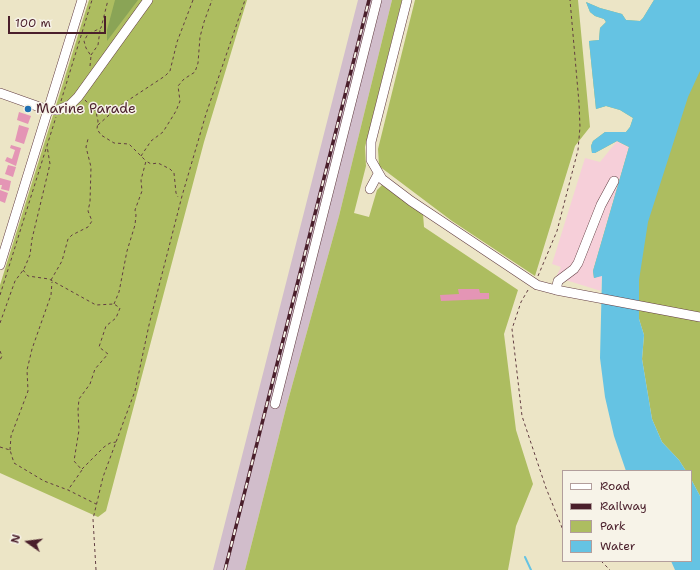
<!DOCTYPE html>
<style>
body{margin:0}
#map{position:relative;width:700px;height:570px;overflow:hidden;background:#ece5c6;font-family:"Shantell Sans",sans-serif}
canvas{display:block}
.legend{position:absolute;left:562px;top:470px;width:130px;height:92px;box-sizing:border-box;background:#f7f3e8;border:1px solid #b29e9c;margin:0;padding:5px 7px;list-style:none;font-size:12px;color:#4a1f2b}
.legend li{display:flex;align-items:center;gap:8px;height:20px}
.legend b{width:20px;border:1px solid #b29e9c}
.north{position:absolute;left:8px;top:522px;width:40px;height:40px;-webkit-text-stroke:3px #f7f3e8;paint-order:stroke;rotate:284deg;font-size:11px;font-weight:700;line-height:16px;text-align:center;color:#4a1f2b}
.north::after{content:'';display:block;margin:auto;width:14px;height:18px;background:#4a1f2b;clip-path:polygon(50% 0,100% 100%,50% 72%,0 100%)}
.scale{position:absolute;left:8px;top:16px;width:98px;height:18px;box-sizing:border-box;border:2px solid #4a1f2b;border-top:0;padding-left:5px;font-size:12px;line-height:14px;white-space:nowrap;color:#4a1f2b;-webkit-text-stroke:3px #f7f3e8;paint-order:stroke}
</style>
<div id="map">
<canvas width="700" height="570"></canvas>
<ul class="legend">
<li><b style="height:5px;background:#fff"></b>Road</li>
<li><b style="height:5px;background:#4a1f2b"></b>Railway</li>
<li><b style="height:11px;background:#adbd60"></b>Park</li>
<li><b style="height:11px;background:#65c3e3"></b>Water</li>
</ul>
<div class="north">N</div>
<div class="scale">100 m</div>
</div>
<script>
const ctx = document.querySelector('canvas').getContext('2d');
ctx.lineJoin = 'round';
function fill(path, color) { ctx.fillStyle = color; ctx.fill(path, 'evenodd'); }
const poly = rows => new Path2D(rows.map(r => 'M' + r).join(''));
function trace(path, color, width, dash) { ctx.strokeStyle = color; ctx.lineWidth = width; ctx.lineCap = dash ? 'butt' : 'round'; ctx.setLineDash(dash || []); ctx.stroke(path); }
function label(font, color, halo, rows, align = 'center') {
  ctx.font = font + ' "Shantell Sans",sans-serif'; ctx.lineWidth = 3; ctx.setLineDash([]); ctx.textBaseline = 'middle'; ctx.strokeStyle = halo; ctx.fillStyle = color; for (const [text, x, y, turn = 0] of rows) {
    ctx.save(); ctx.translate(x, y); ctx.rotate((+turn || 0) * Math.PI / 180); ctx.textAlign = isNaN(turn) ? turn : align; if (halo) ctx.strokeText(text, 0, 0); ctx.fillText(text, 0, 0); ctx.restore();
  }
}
fill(poly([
 [617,141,629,147,593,271,602,275,601,291,556,277,561,267,552,264,585,158,600,162]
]), '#f6cfd9');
fill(poly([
 [358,0,392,0,339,216,287,404,245,570,213,570]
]), '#d1bdcb');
fill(poly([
 [89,0,247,0,204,142,106,511,98,517,0,473,0,285],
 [392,0,402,0,365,147,366,166,354,213,369,217,377,190,382,185,423,214,424,227,518,290,504,334,516,430,533,484,516,526,508,570,245,570,287,404,339,216],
 [415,0,578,0,590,127,575,146,535,276,452,221,379,166,378,149],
 [654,0,700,0,700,496,691,479,691,471,686,471,679,460,662,442,652,419,642,359,644,335,639,319,639,280,602,275,594,278,593,271,629,147,617,141,595,153,592,153,591,146,593,141,605,132,626,132,630,127,633,118,620,110,606,106,596,109,589,41,599,40,600,28,606,22,604,19,595,16,590,12,586,2,600,8,622,14,626,20,640,21,643,18]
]), '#adbd60');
fill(poly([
 [115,0,138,0,107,41,107,30]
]), '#8aa456');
fill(poly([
 [654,0,700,0,700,71,688,97,648,222,639,280,639,319,644,335,642,359,652,419,662,442,679,460,686,471,626,471,614,436,605,397,600,358,602,276,594,278,593,271,629,147,617,141,595,153,592,153,591,146,593,141,605,132,626,132,630,127,633,118,620,110,606,106,596,109,589,41,599,40,600,28,606,22,604,19,595,16,590,12,586,2,600,8,622,14,626,20,640,21,643,18],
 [691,479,700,496,700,570,675,570,671,561,691,561]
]), '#65c3e3');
trace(poly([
 [525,557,531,570]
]), '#65c3e3', 2);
fill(poly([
 [19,112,31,116,28,124,17,120],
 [19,125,29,128,24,144,15,141],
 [11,145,21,148,16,166,5,161,7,157,12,159,15,150,10,148],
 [8,165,16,167,13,177,5,174],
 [0,178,11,181,9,191,1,189,2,185,0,185],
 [0,190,8,193,5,203,0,201],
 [458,289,479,289,480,293,489,293,489,299,441,301,440,295,459,294]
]), '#e495b5');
const minor = poly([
 [407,0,371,142,371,160,382,179,411,201,537,285,556,290,700,317],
 [0,93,48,110,58,110,70,105,78,97,148,0],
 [370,189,378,174],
 [0,265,82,0],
 [556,290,558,281,574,269,578,263,601,205,614,181],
 [275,404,377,0]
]);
trace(minor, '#623d42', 10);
trace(poly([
 [91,55,98,45,100,30],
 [90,66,91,56,86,48,84,41,88,34,101,28,108,0],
 [85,100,96,112,98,121,97,129,101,135,114,143,129,144,145,160],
 [61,101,92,0],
 [98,125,118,107,165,76,170,71,177,42,193,0],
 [141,156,151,141,163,132,176,111,180,101,178,86,184,79,195,72,198,63,200,37,204,22,212,0],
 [23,270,28,276,49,279,96,305,114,304,120,308,116,318,106,326,99,347,108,354,95,369,90,384,79,399,78,410,79,430,74,461,82,470,68,490],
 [538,276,557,231,578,150,580,127,579,103,570,0],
 [51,280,62,261,68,239,72,235,88,227,92,221,88,211,90,202,91,167,86,147,88,139],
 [528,290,521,302,512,329,522,416,546,488,563,530],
 [0,295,56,117],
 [114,304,119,292,127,251,135,225,136,215,135,210,142,191,141,180,146,161,151,164,158,163,170,169,174,173,176,193,178,197],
 [0,323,15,281,24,269,30,255,32,239,50,164,47,146],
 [0,351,2,356,0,360],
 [0,447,10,450,14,463,44,481,68,490,96,504],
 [10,450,11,436,28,391,27,370,32,349,51,295,52,282],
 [82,469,104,447,110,443,116,442],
 [601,561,610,570],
 [96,570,93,519,103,477,135,391,149,325,182,196,206,114,245,0]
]), '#623d42', 1, [3, 3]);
trace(minor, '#fff', 9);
const rail = poly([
 [225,570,369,0]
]);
trace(rail, '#4a1f2b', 3.5);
trace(rail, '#f7f3e8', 2, [6]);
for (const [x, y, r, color] of [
 [28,109,4,"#1f6fb2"]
]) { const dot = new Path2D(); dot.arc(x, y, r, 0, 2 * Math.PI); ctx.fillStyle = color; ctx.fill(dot); trace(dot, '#f7f3e8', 1.5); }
label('14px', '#4a1f2b', '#f7f3e8', [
 ["Marine Parade",36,109]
], 'left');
</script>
